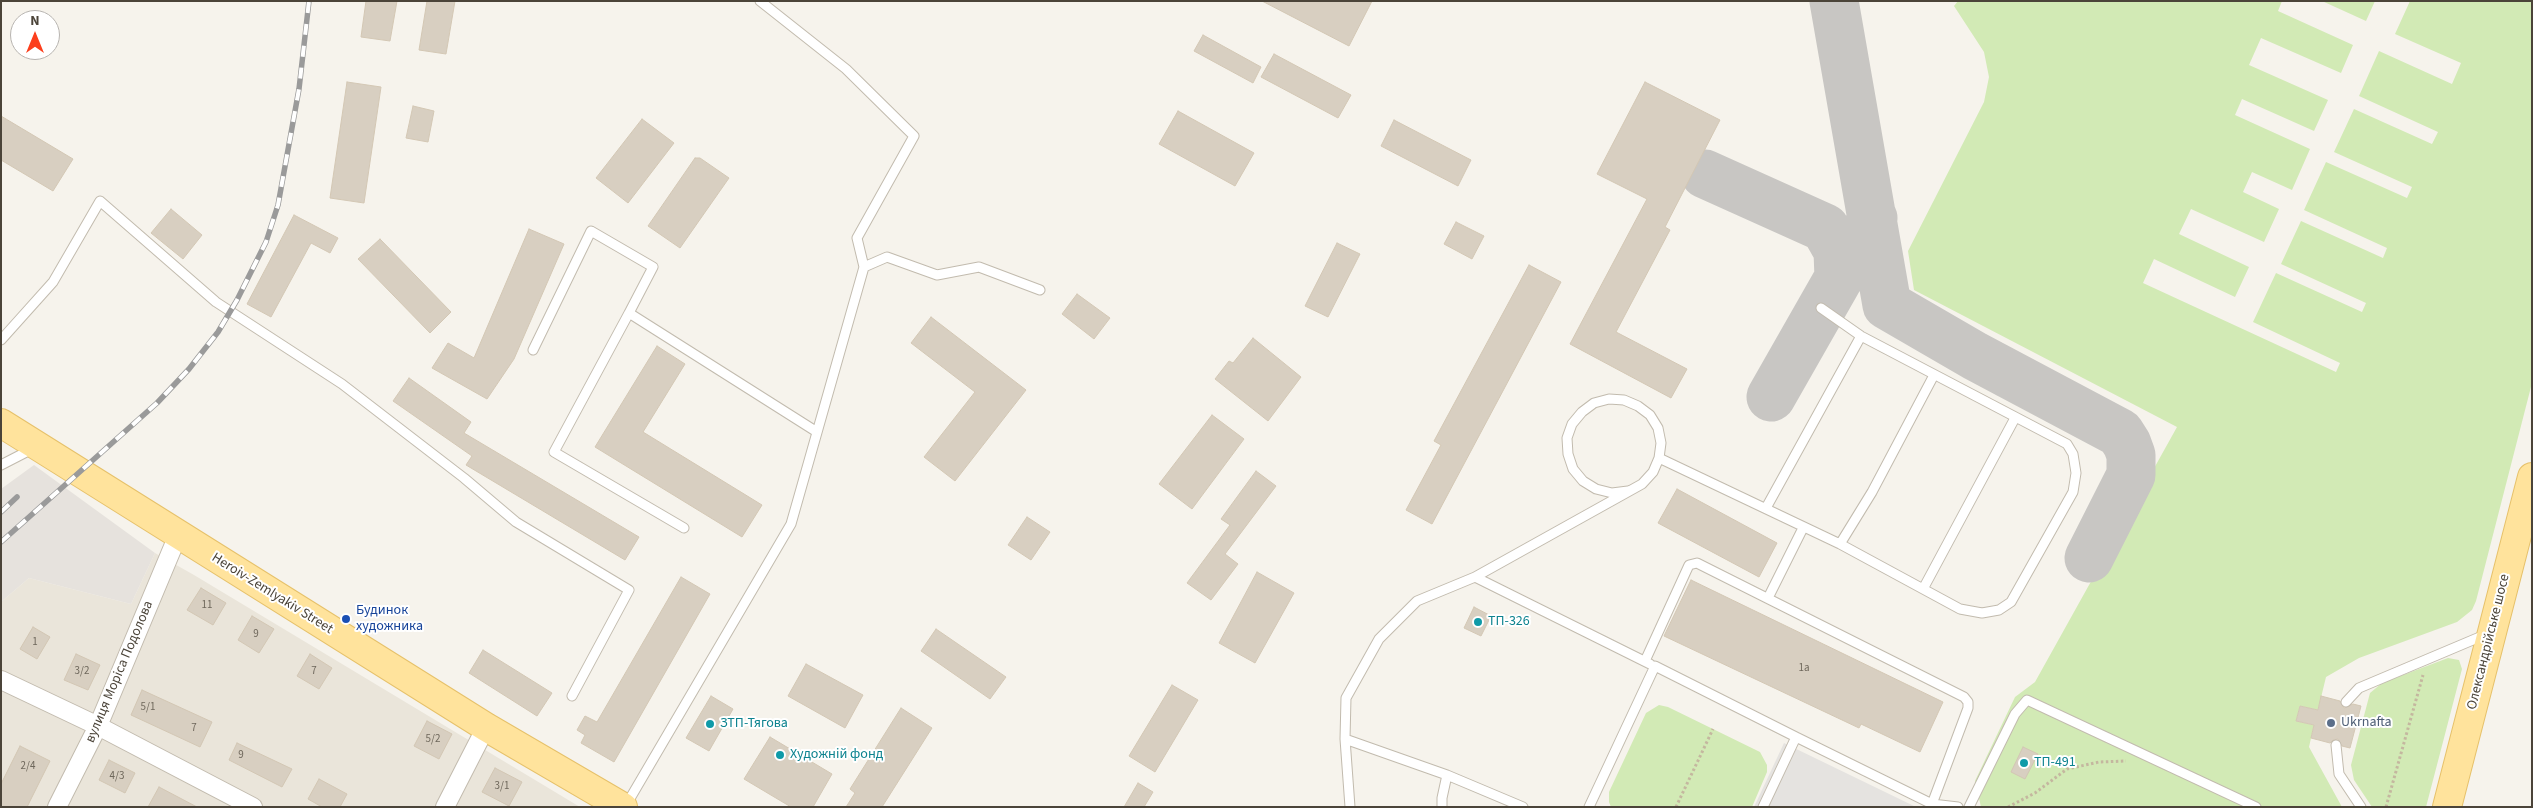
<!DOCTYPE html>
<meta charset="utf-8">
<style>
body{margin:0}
#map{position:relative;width:2533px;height:808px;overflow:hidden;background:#f6f3ec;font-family:"Source Sans 3",sans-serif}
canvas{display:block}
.frame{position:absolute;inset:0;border:2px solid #4b4439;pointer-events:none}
.north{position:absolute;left:10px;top:10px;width:50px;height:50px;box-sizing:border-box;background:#fff;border:1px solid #b7b4b0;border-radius:50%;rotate:0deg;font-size:14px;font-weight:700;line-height:20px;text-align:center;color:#4b4439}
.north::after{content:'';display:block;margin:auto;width:18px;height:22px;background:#fc3f1d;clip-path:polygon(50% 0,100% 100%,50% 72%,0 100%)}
</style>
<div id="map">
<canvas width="2533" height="808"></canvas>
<div class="frame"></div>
<div class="north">N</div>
</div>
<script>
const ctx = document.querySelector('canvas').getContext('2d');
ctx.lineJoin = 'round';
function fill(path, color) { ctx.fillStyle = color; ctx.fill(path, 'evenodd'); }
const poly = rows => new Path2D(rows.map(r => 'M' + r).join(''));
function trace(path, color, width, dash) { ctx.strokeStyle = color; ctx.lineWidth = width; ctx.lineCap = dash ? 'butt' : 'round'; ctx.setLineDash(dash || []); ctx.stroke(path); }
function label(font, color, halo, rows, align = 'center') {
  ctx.font = font + ' "Source Sans 3",sans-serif'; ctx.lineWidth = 4; ctx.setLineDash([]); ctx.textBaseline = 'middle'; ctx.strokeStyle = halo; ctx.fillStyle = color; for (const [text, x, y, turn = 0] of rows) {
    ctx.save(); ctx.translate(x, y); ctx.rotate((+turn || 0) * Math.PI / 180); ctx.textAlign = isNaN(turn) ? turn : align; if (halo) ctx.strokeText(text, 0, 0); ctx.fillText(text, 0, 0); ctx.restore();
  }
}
fill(poly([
 [155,553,194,575,580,807,1,807,1,602,29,578,131,604]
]), '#eae5da');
fill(poly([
 [34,465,155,553,131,604,29,578,1,602,1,489]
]), '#e6e2dd');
fill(poly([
 [1958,1,2282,1,2278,11,2353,45,2341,73,2261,38,2249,65,2328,100,2314,131,2242,99,2235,115,2310,149,2292,190,2252,172,2243,192,2279,209,2264,242,2191,209,2179,234,2249,267,2235,297,2154,259,2143,283,2336,372,2340,363,2253,322,2276,273,2362,312,2366,303,2281,264,2301,221,2383,258,2387,248,2304,210,2326,162,2407,198,2412,187,2334,152,2354,109,2432,144,2438,132,2359,96,2379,51,2452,84,2461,63,2395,34,2410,1,2532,1,2532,383,2476,601,2472,610,2457,622,2359,658,2326,677,2318,710,2300,706,2296,721,2314,725,2309,747,2342,807,1981,807,1975,781,2015,697,2035,682,2177,427,1914,290,1908,251,1984,102,1989,77,1984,52,1954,6],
 [2322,1,2375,1,2366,21],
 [2448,658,2459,660,2462,669,2426,807,2372,807,2354,780,2351,765,2370,693,2382,683],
 [1659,705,1668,707,1760,752,1767,765,1767,772,1752,807,1611,807,1609,802,1609,792,1646,713]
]), '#d2eab5');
fill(poly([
 [1784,743,1916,807,1754,807]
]), '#e5e3e0');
trace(poly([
 [1834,1,1887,305,1975,356,2120,433,2127,444,2131,455,2131,475,2089,558],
 [1705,174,1825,228,1838,251,1839,278],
 [1771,397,1873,218]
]), '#c8c6c3', 49);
const building = poly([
 [366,1,397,1,390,41,361,37,366,1],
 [427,1,455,1,446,54,419,50,427,1],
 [1262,1,1372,1,1349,46,1262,1],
 [1203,35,1261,67,1253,83,1194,51,1203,35],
 [1274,54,1351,95,1338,118,1261,77,1274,54],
 [347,82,381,87,364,203,330,198,347,82],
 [1645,82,1720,120,1665,227,1670,230,1616,332,1687,369,1671,398,1570,344,1647,199,1597,174,1645,82],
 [413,106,434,111,428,142,406,138,413,106],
 [1178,111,1254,153,1235,186,1159,144,1178,111],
 [1,116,73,159,53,191,1,160,1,116],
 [642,119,674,143,628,203,596,178,642,119],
 [1394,120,1471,160,1458,186,1381,146,1394,120],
 [695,158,700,158,729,178,680,248,648,226,695,158],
 [171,209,202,235,183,259,151,233,171,209],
 [294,215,338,238,330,253,311,243,271,317,247,304,294,215],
 [1456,222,1484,236,1472,259,1444,244,1456,222],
 [529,229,564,244,514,359,487,399,432,368,448,343,474,358,529,229],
 [380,239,451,312,430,333,358,259,380,239],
 [1337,243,1360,254,1328,317,1305,306,1337,243],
 [1529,265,1561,282,1432,524,1406,510,1441,445,1434,441,1529,265],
 [1077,294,1110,318,1094,339,1062,314,1077,294],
 [931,317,1026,390,955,481,924,457,975,392,911,343,931,317],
 [1253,338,1301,377,1268,421,1215,379,1229,361,1233,363,1253,338],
 [657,346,685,364,643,432,762,505,742,537,595,447,657,346],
 [409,378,471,422,464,433,639,537,625,560,466,465,472,456,393,401,409,378],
 [1212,415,1244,439,1192,509,1159,484,1212,415],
 [1256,471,1276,486,1225,554,1238,564,1211,600,1187,583,1230,525,1221,519,1256,471],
 [1677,489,1777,543,1759,577,1658,523,1677,489],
 [1027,517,1050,532,1031,560,1008,545,1027,517],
 [1257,572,1294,593,1255,663,1219,643,1257,572],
 [681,577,710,594,614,762,581,743,585,735,577,730,585,716,597,722,681,577],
 [1691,580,1943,702,1920,752,1861,724,1859,728,1664,636,1691,580],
 [201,588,226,603,213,625,187,610,201,588],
 [1474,607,1491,616,1481,636,1464,628,1474,607],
 [252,616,274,629,259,653,238,640,252,616],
 [33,627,50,637,37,659,20,649,33,627],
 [936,629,1006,677,990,699,921,651,936,629],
 [483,650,552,693,537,716,469,673,483,650],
 [76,654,100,665,88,690,64,680,76,654],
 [310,654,332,668,319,689,297,676,310,654],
 [806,664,863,695,845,728,788,696,806,664],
 [1172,685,1198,700,1155,772,1129,756,1172,685],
 [142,690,212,722,200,747,131,715,142,690],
 [711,696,733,709,709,751,686,738,711,696],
 [2321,696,2340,701,2344,708,2353,704,2361,706,2350,748,2342,746,2338,739,2333,740,2330,743,2311,738,2314,725,2296,721,2300,706,2318,710,2321,696],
 [901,708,932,728,882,807,846,807,855,793,850,789,901,708],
 [427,721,452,734,439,759,414,746,427,721],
 [770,737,832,774,813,807,791,807,744,779,770,737],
 [237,743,292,769,282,787,229,760,237,743],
 [20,746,50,761,27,807,1,807,1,784,20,746],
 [2023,747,2038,754,2025,779,2011,772,2023,747],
 [109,760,135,773,125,793,99,780,109,760],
 [495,768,522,782,509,806,482,792,495,768],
 [319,779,347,794,340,807,322,807,308,799,319,779],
 [1138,783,1153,792,1144,807,1124,807,1138,783],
 [159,787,197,807,148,807,159,787]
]);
fill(building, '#d8cfc1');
trace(building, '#d3c7b4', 1);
const service = poly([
 [864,267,887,257,937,275,979,267,1040,290],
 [1,340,53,282,100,201,216,302,342,384,464,478,516,522,629,590,572,696],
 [533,350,591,231,653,267,629,313],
 [1659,458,1840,544,1960,609,1982,613,1999,610,2011,602,2073,492,2076,473,2073,454,2067,444,1861,336,1821,308],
 [1,465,34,448],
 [1766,508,1861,336],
 [684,528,554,452,629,313,817,432],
 [1840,544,1872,492,1934,375],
 [1475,577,1650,664],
 [1923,589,2015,418],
 [1768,598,1803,528],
 [1645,661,1689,565,1697,563,1964,697,1968,702,1968,708,1932,804,1958,807],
 [2346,702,2359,688,2487,634],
 [1796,737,1932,804,1931,807],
 [1345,739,1447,775,1523,807],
 [2336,745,2339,774,2361,807],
 [625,807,791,524,864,267,857,238,914,136,846,69,760,1],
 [1350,807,1345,739,1346,698,1379,639,1417,601,1475,577,1642,484,1653,472,1659,458,1661,443,1658,428,1650,415,1638,406,1624,400,1609,399,1594,403,1582,412,1572,424,1567,438,1568,454,1573,469,1583,481,1596,489,1612,493,1628,491],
 [1442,807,1442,798,1447,775],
 [1589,807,1655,666,1796,737,1763,807],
 [1969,807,2015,714,2027,700,2256,807]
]);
const minor = poly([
 [1,680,98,726,253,807],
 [57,807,98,726,178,535],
 [445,807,486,727]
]);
const primary = poly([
 [1,423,486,727,623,807],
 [2447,807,2532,477]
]);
trace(service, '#c2bbae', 11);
trace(minor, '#c2bbae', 20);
trace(primary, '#e6c16a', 30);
trace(poly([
 [1676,807,1713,729],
 [2008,807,2035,793,2067,769,2099,762,2126,761],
 [2386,807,2423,675]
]), '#c4b79f', 3, [2.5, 2.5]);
trace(service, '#fff', 9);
trace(minor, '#fff', 18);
trace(primary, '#ffe39c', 28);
const rail = poly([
 [1,512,17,497],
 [1,542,157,403,189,369,218,332,237,300,266,242,278,205,299,89,309,1]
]);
trace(rail, '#9a9a9a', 5.5);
trace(rail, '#fff', 4, [11]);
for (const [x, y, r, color] of [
 [346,619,5,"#1a4fb4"],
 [1478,622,5,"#0f9aa8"],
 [2331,723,5,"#5c6f8a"],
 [710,724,5,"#0f9aa8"],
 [780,755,5,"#0f9aa8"],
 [2024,763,5,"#0f9aa8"]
]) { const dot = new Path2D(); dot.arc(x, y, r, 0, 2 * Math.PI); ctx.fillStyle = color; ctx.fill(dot); trace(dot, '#fff', 2); }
label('11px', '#6e675b', null, [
 ["11",207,606],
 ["9",256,635],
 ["1",35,643],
 ["1а",1804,669],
 ["3/2",82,672],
 ["7",314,672],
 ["5/1",148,708],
 ["7",194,729],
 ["5/2",433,740],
 ["9",241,756],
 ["2/4",28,767],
 ["4/3",117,777],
 ["3/1",502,787]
]);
label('14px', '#4b4439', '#fff', [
 ["Heroiv-Zemlyakiv Street",272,594,32],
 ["Олександрійське шосе",2489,642,-76],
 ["вулиця Моріса Подолова",120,672,-67]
]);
label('14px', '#164399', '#fff', [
 ["Будинок",356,611],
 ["художника",356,627]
], 'left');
label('14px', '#0d838f', '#fff', [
 ["ТП-326",1488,622],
 ["ЗТП-Тягова",720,724],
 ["Художній фонд",790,755],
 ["ТП-491",2034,763]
], 'left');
label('14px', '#4e5e75', '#fff', [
 ["Ukrnafta",2341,723]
], 'left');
</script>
